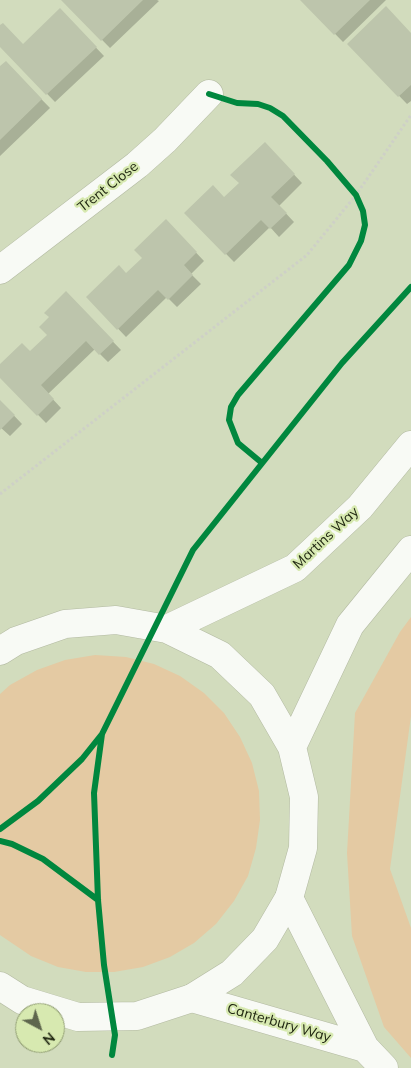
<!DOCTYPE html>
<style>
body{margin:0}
#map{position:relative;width:411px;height:1068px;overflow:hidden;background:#d2dcbd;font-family:Mulish,sans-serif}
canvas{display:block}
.north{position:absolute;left:15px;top:1003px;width:50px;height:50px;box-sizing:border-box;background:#d7e9b0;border:1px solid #8e9b70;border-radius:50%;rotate:140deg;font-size:14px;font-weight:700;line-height:20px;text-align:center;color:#202711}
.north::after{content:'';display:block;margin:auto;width:18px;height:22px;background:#5e664d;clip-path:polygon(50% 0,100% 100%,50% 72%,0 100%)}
</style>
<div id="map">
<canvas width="411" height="1068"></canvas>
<div class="north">N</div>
</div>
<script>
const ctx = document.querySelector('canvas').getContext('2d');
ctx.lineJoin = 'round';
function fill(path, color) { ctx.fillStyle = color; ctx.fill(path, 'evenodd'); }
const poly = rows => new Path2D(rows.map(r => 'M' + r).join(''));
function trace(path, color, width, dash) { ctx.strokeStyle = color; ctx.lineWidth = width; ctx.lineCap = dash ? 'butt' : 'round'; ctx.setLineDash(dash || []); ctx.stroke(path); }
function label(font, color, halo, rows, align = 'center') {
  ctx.font = font + ' Mulish,sans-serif'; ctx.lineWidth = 4.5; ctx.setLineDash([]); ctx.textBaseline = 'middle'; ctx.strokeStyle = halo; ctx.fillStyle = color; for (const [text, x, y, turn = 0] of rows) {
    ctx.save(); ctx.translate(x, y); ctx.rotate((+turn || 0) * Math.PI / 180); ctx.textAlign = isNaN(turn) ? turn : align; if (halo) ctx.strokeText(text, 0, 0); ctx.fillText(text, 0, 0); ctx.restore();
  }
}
fill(poly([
 [411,617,411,716,390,869,411,928,411,1058,384,1027,352,936,347,853,355,713,400,632],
 [95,655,126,657,154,664,180,676,204,693,224,713,240,737,252,763,259,791,260,820,256,848,248,876,234,901,216,924,194,943,170,957,143,967,114,972,86,972,58,967,31,956,0,935,0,694,10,685,37,670,65,660]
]), '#e4caa3');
fill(poly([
 [63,0,157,0,159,1,110,48],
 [302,0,386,0,343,42],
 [60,10,104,56,55,102,0,45,0,27,23,46],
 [411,34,411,101,407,104,349,44],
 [6,63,50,108,0,156,0,68],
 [265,144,302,183,279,206,294,222,279,237,270,227,234,262,186,213,224,199,240,183],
 [166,221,204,261,191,274,201,284,177,307,167,297,126,337,88,297,127,274,144,258],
 [66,293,121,350,108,362,95,349,48,394,61,408,46,423,0,376,0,366,30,353,49,335,51,317],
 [0,401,22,424,10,436,0,427]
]), '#0003');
fill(poly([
 [61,0,143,0,101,41],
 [300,0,370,0,334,35],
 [386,6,411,33,411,85,398,97,347,44],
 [60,8,97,47,46,95,0,47,0,25,3,23,23,44],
 [6,61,42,99,0,140,0,66],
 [265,142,295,174,271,197,287,213,270,229,261,220,225,255,184,213,213,185,224,197,239,183,230,175],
 [166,219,197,252,184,265,193,275,168,300,158,290,117,330,86,297,119,265,126,273,142,258,134,250],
 [66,291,114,341,99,355,86,341,41,385,54,399,37,416,0,378,0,364,22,343,30,351,47,335,39,327,49,317,44,313],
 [0,400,15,415,0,430]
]), '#bdc5ac');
const minor = poly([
 [0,270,137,165,165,140,209,94]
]);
const tertiary = poly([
 [289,898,365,1048,384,1068],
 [192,998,365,1048]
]);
const primary = poly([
 [167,629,295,568,360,507,411,445],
 [0,651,16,641,65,624,116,620,167,629,220,655,262,695,292,747,304,797,303,848,289,898,265,939,232,973,192,998,137,1016,78,1017,22,1000,0,986],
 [292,747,350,625,411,550]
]);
trace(minor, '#b2b9a1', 29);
trace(tertiary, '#b2b9a1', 29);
trace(primary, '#b2b9a1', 29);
trace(poly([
 [0,494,307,255,356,195,411,115]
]), '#ced0c7', 3, [2.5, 2.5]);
trace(minor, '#f8faf5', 28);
trace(tertiary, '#f8faf5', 28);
trace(primary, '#f8faf5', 28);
trace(poly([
 [209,94,237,103,258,104,270,108,283,116,327,161,356,195,363,211,365,225,361,241,349,265,238,395,231,407,229,420,238,443,262,463],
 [0,829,38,801,82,759,102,734],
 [0,841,12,844,43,859,98,900],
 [112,1055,115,1035,104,965,98,900,94,793,102,734,193,550,342,363,411,287]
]), '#00873e', 6);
label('14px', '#202711', '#d7e9b0', [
 ["Trent Close",108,187,-38],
 ["Martins Way",326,538,-43],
 ["Canterbury Way",279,1023,16]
]);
</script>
